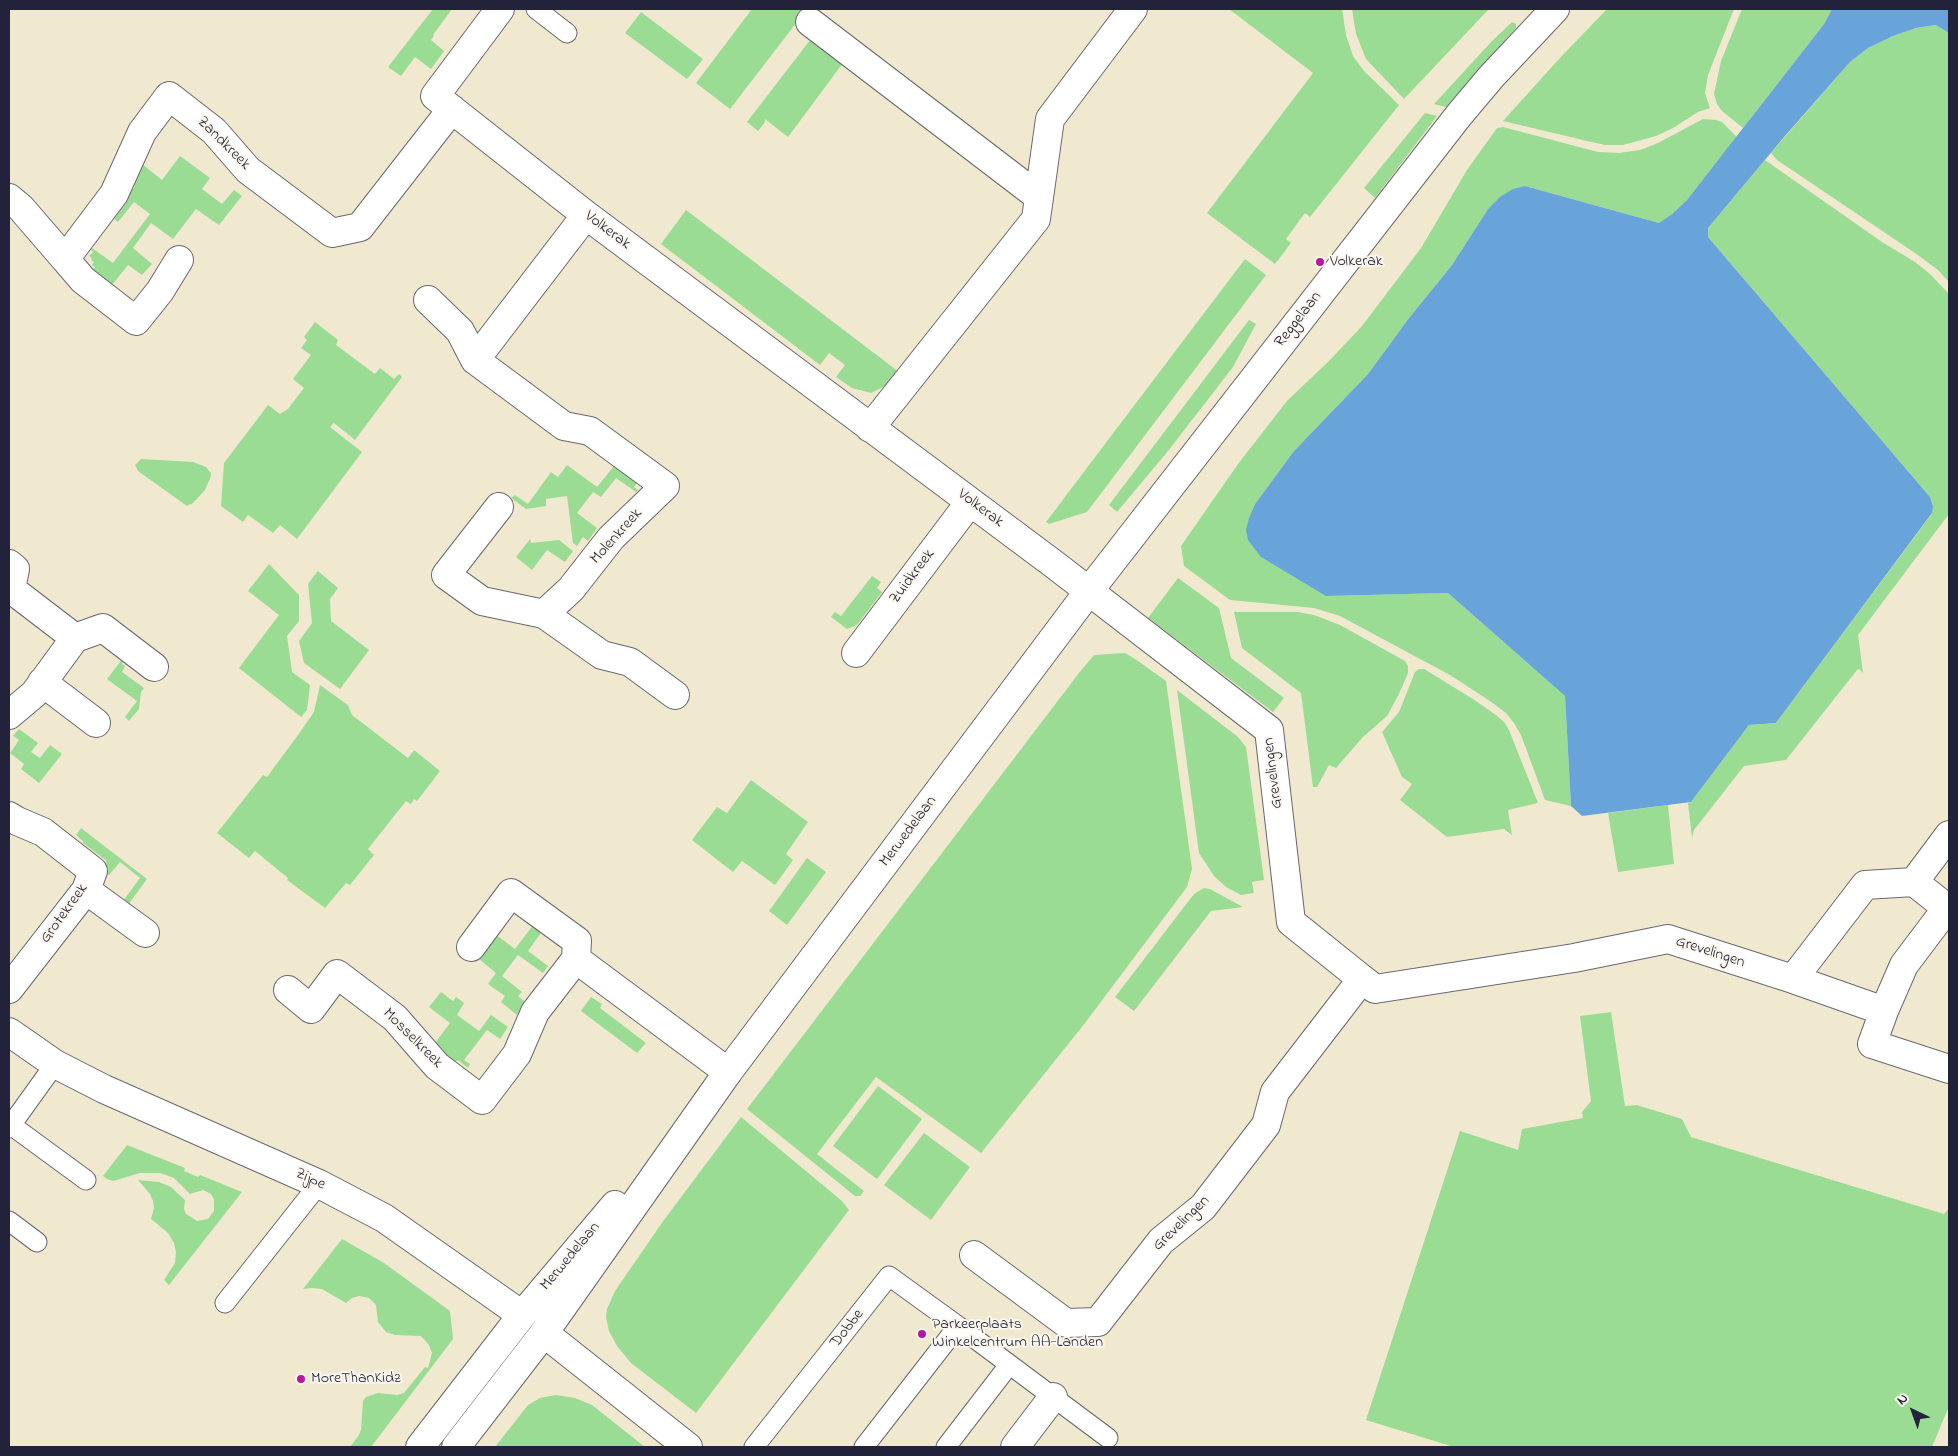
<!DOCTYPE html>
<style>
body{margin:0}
#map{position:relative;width:1958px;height:1456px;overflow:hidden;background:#f1e9cf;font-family:"Indie Flower",sans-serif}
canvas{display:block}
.frame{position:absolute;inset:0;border:10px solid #22223b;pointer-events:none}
.north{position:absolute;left:1888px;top:1386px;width:50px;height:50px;-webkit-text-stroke:4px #fbf7ec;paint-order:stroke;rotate:318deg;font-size:14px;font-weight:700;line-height:20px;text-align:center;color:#22223b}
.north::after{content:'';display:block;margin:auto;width:18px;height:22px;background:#22223b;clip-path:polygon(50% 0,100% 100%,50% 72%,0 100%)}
</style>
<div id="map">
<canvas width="1958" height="1456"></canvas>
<div class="frame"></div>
<div class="north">N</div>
</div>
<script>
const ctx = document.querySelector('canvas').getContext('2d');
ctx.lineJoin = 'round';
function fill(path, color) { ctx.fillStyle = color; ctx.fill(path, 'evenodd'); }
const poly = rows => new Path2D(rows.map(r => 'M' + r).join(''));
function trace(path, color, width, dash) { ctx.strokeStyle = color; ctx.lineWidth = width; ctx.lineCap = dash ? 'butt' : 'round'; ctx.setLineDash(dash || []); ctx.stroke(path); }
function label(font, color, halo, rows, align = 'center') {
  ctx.font = font + ' "Indie Flower",sans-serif'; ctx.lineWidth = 4; ctx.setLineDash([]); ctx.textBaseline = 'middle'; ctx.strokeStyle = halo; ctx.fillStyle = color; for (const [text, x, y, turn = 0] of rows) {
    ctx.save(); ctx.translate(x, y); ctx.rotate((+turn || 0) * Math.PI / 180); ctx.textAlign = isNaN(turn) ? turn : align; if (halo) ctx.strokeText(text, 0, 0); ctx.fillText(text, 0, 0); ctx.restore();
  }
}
fill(poly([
 [433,9,452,9,433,35,434,36,431,40,444,51,431,69,415,57,401,76,388,67],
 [752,9,807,9,730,109,696,83],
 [1229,9,1342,9,1346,35,1353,56,1364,71,1399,105,1310,217,1305,213,1286,239,1291,243,1275,264,1207,213,1313,73],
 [1352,9,1489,9,1404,99,1366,59,1356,34],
 [1607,9,1734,9,1708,75,1705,93,1710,108,1698,112,1673,128,1656,136,1623,145,1605,145,1583,140,1503,121,1558,60],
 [1742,9,1832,9,1824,24,1743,128,1722,111,1717,104,1714,94,1721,61],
 [641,12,703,59,687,79,625,33],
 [1512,22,1516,24,1516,28,1446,107,1434,104,1492,41],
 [1936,25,1949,33,1949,282,1938,270,1915,253,1777,160,1771,153,1850,62,1868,48,1893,36,1916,28],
 [814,35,846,59,788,137,765,119,765,122,758,131,747,122],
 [1425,113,1437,116,1375,198,1364,188],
 [1703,119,1716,120,1722,122,1737,137,1687,200,1672,214,1659,223,1525,186,1488,209,1452,265,1409,318,1368,374,1294,451,1255,504,1249,519,1326,596,1448,593,1565,696,1571,806,1545,800,1521,735,1514,723,1506,713,1490,701,1450,675,1340,616,1314,608,1230,600,1184,566,1181,546,1238,464,1287,401,1330,360,1362,326,1421,248,1467,170,1497,128,1503,127,1598,152,1619,153,1640,150,1658,143],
 [180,156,210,178,202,189,222,204,234,190,242,196,219,225,196,209,173,239,151,223,133,248,152,264,142,275,128,265,112,285,92,271,95,267,92,265,94,262,91,260,92,258,89,256,93,252,91,250,92,248,113,263,150,214,134,202,118,222,114,219,128,200,126,198,135,186,133,184,136,180,134,179,142,164,162,180],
 [1765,160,1882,242,1915,262,1930,274,1949,294,1949,514,1858,635,1863,673,1859,669,1857,670,1786,760,1744,766,1694,830,1692,838,1688,803,1691,802,1749,725,1776,723,1931,515,1933,506,1930,497,1708,237,1708,228],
 [686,210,899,372,889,384,871,393,852,388,836,377,845,365,829,353,820,365,661,244],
 [1245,259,1266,275,1087,512,1049,524,1046,522],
 [1249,320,1256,324,1233,367,1168,451,1117,512,1109,505],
 [315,322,338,340,336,345,375,374,380,368,394,379,399,374,402,377,355,440,334,423,330,427,362,452,297,539,280,525,273,533,248,515,243,522,221,506,224,463,268,405,280,414,288,409,304,388,293,379,311,355,301,348,307,340,304,337],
 [141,459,193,462,206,467,211,473,211,476,205,490,193,503,187,506,138,471,135,465],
 [567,465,597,487,614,466,637,483,634,487,638,490,636,492,616,478,601,497,593,492,577,513,597,528,588,541,583,537,577,546,573,543,567,496,546,499,546,506,526,509,511,498,515,495,528,504,551,472,558,477],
 [530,539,531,543,559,540,573,551,565,562,547,550,532,570,516,557],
 [269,564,299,595,299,621,287,636,292,672,310,685,307,710,301,717,239,668,279,615,248,591],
 [318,571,338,588,330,599,331,621,369,650,340,689,304,663,299,641,312,623,308,584],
 [872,576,881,582,877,588,882,592,857,625,847,629,831,617,835,612,841,616],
 [1178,578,1219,608,1231,658,1284,698,1273,712,1148,618],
 [1234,612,1298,612,1314,615,1340,625,1405,661,1408,666,1408,673,1399,694,1387,716,1362,738,1336,768,1329,765,1317,787,1313,787,1301,693,1242,648],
 [1125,653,1138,661,1166,681,1192,869,1187,887,1085,1023,981,1153,876,1077,817,1154,864,1191,860,1196,855,1196,747,1109,1079,673,1094,655],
 [123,658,125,659,122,664,125,666,122,672,144,688,141,692,139,709,129,721,125,717,137,701,107,679],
 [1419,669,1424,669,1473,699,1496,715,1505,723,1509,730,1538,803,1508,810,1512,835,1504,829,1447,837,1400,800,1412,784,1402,777,1382,732,1399,712,1415,672],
 [320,685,348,705,352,715,408,758,414,750,440,771,417,801,414,799,411,804,406,801,368,849,374,855,350,885,346,883,325,908,287,880,288,878,255,851,249,858,217,833,263,775,267,777,298,735,314,712],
 [1177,690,1238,737,1246,747,1264,880,1252,882,1254,893,1241,895,1226,887,1214,876,1199,853],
 [19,729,38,743,31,752,40,758,50,745,62,754,39,783,21,769,24,764,10,753,19,740,13,736],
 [751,780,808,822,786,854,793,860,775,885,742,861,733,872,692,840,717,807,727,813],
 [1668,805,1674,864,1618,872,1608,813],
 [81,828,147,879,128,905,123,901,140,878,120,862,109,875,106,873,109,869,105,865,107,861,83,843,83,841,76,835],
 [807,858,826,872,787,925,769,911],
 [1204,888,1210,889,1243,907,1211,911,1134,1011,1115,997,1194,894],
 [534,924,543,930,528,951,548,966,543,973,518,955,502,976,522,992,518,996,524,1001,517,1015,501,1002,505,996,488,984,496,973,479,959,495,934,515,949],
 [441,992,453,1001,456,997,464,1003,457,1015,479,1031,491,1015,508,1027,500,1039,487,1030,464,1060,470,1064,468,1068,458,1060,455,1062,448,1057,442,1051,443,1049,435,1043,450,1023,429,1007],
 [591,997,602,1004,600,1008,646,1043,637,1053,581,1011],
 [1611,1012,1625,1106,1637,1105,1682,1119,1691,1137,1944,1214,1949,1208,1949,1406,1932,1447,1454,1447,1366,1420,1460,1131,1518,1150,1522,1129,1583,1118,1582,1112,1591,1101,1580,1016],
 [878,1086,922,1119,877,1179,833,1146],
 [741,1117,842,1201,849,1210,696,1413,631,1363,617,1346,609,1331,606,1317,607,1309,615,1291,664,1220],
 [924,1133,970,1167,931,1220,884,1185],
 [127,1145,185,1168,184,1171,198,1177,200,1175,242,1192,169,1285,164,1280,175,1263,176,1252,174,1243,168,1233,151,1219,154,1208,153,1201,150,1194,138,1180,159,1182,171,1187,185,1200,184,1209,186,1214,197,1221,208,1219,214,1211,214,1199,211,1194,203,1190,190,1194,174,1178,160,1173,140,1173,113,1181,107,1179,103,1176],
 [342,1239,384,1263,450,1311,453,1339,371,1447,350,1447,359,1435,361,1430,363,1401,366,1397,378,1393,397,1395,404,1393,425,1367,428,1368,432,1353,429,1345,421,1336,395,1335,386,1332,378,1322,376,1305,369,1298,359,1296,352,1298,346,1303,322,1289,311,1288,303,1289],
 [556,1395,575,1398,592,1405,645,1447,495,1447,528,1405,540,1398]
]), '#9adc93');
fill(poly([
 [1832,9,1949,9,1949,33,1936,25,1916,28,1893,36,1868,48,1850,62,1785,136,1708,228,1708,237,1930,497,1933,506,1932,513,1776,723,1749,725,1691,802,1582,816,1571,806,1565,696,1448,593,1326,596,1261,557,1248,540,1246,530,1249,518,1255,504,1294,451,1368,374,1409,318,1452,265,1488,209,1500,197,1513,189,1525,186,1659,223,1672,214,1687,200,1824,24]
]), '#68a4d9');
const service = poly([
 [536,9,567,33],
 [11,1125,86,1180],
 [9,1128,55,1064],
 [9,1221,37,1242],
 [225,1303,319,1184],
 [958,1326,1108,1438],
 [754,1447,889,1276,958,1326,864,1447],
 [946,1447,1009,1365]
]);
const pedestrian = poly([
 [1015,1447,1053,1397]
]);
const minor = poly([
 [500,9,435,96,586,215,1055,565,1269,730,1291,922,1362,979,1375,989,1574,958,1668,939,1793,979,1884,1011,1872,1044,1949,1069],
 [810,22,1039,197],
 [9,198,21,208,65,259],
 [179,260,160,291,136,321,83,280,65,259,114,194,142,132,169,96,214,131,248,170,332,233,360,227,452,109],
 [428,300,460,331,475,360],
 [870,428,1036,219,1050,119,1133,9],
 [499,507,446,575,482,601,544,614,571,589,611,538,665,486,590,431,564,426,475,360,586,215],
 [9,564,15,569,11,589,75,638,34,694,9,715],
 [544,614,602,655,630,662,675,695],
 [75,638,103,628,154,667],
 [856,653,970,502],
 [42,682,96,723],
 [9,816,17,821,43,832,93,871,86,890,9,989],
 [1914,882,1949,835],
 [86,890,145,933],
 [471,947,511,893,577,941,576,959,728,1072],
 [1793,979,1865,885,1914,882,1947,908,1904,965,1884,1011],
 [288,990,311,1009,337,974,395,1018,437,1066,482,1100,517,1054,535,1012,576,959],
 [9,1032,55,1064,104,1089,319,1184,384,1218,522,1315],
 [974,1255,1066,1323,1098,1322,1161,1241,1203,1207,1266,1125,1275,1092,1362,979],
 [544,1333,688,1447]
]);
const tertiary = poly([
 [420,1447,522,1315,615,1205],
 [456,1447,544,1333,728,1072,1089,591,1459,115,1491,77,1555,9]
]);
trace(service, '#6a686f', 21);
trace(pedestrian, '#6a686f', 30);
trace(minor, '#6a686f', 30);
trace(tertiary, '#6a686f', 30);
trace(service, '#fff', 19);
trace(pedestrian, '#fff', 28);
trace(minor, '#fff', 28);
trace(tertiary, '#fff', 28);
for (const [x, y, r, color] of [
 [1320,262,5,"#b5179e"],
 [922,1334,5,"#b5179e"],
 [301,1379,5,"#b5179e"]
]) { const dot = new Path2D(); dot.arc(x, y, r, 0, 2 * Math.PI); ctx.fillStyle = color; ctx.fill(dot); trace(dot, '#fbf7ec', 2); }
label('16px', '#22223b', '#fbf7ec', [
 ["Zandkreek",223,144,45],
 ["Volkerak",607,231,37],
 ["Reggelaan",1299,320,-52],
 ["Volkerak",980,509,37],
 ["Molenkreek",617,537,-48],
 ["Zuidkreek",913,577,-53],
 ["Grevelingen",1274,773,-97],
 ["Merwedelaan",909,832,-53],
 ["Grotekreek",65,914,-54],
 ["Grevelingen",1710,953,18],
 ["Mosselkreek",412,1039,45],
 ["Zijpe",310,1180,25],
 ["Grevelingen",1182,1224,-44],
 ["Merwedelaan",571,1257,-50],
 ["Dobbe",848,1329,-52]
]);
label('16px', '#22223b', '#fbf7ec', [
 ["Volkerak",1330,262],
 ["Parkeerplaats",932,1325],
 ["Winkelcentrum AA-Landen",932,1343],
 ["MoreThanKidz",311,1379]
], 'left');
</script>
